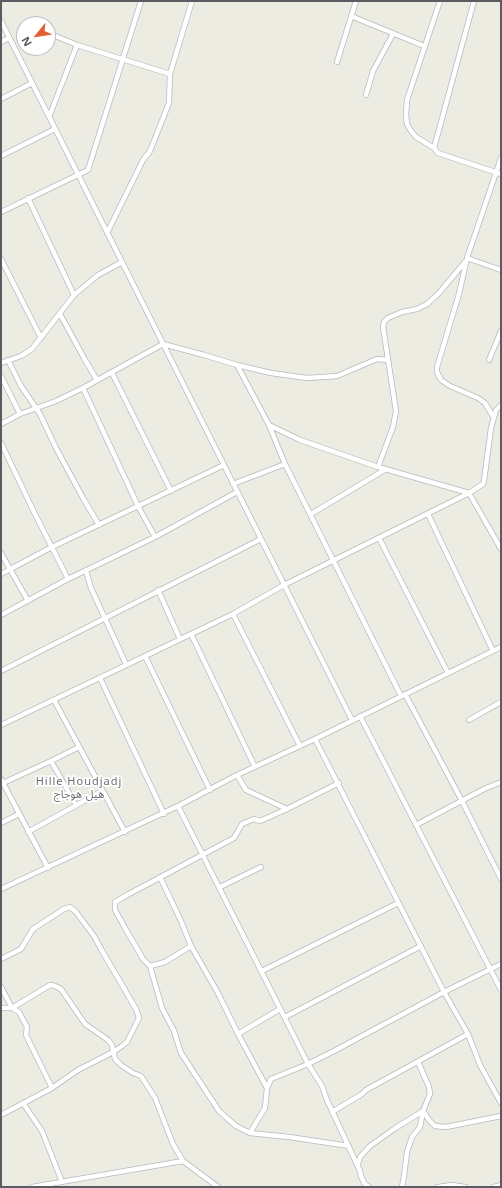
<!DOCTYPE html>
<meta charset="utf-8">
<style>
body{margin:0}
#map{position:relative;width:502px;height:1188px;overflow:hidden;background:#edece2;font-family:"Noto Sans",sans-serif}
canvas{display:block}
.frame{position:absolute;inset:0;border:2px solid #5a5c62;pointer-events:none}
.north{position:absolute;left:16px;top:16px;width:40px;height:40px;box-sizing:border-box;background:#fff;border:1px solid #bdbec0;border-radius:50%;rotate:240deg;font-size:11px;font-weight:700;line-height:16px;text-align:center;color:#5a5c62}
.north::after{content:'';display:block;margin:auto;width:14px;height:18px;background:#e16134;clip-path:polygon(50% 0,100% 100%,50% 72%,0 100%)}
</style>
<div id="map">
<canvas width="502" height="1188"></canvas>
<div class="frame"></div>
<div class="north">N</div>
</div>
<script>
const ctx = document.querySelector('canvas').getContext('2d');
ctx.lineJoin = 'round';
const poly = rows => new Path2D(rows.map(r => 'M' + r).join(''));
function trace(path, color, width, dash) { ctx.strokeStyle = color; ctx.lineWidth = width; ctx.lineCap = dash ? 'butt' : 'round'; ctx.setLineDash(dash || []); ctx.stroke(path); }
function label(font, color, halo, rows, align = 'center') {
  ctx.font = font + ' "Noto Sans","Noto Sans Arabic",sans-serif'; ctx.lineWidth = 3.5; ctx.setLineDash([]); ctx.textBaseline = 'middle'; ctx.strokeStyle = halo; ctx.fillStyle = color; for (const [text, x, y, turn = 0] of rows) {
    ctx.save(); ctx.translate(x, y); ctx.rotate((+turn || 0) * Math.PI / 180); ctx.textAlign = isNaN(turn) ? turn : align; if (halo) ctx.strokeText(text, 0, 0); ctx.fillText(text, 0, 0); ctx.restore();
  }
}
const minor = poly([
 [440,1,407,100,406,115,407,124,411,131,416,137,434,148,438,153,501,174],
 [351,16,424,46],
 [1,21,352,720],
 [48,33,77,45,170,74],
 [1,42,9,38],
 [337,62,356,1],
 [366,95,373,71,393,34],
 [1,99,32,83],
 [49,117,77,45],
 [434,148,474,1],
 [1,156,55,129],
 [28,198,74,295],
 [1,212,88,170,141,1],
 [107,233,143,160,150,151,169,103,170,74,192,1],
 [467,258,501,270],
 [1,259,41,338],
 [60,314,84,358,97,380],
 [8,360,21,386,40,414,56,448,83,498,99,525],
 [489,360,501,331],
 [1,363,21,356,32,349,74,295,98,275,122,262],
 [237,365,271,373,307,378,337,376,377,359,388,360],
 [112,373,171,491],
 [1,376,20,414],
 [83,388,138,506,155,537],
 [494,418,485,403,478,398,450,386,441,380,437,372,437,367,459,294,467,258,501,158],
 [1,424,20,414,56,401,83,388,163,344,204,355,237,365,269,425,285,464,401,696],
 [269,425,300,440,378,467,469,493,501,549],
 [1,443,34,512,68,579],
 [378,467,393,427,396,411,383,327,384,322,388,318,402,312,417,309,427,304,439,293,465,262],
 [233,484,285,464],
 [311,514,386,469],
 [428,514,493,651],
 [379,538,448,673],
 [1,553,28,601],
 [86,571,91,588,126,664],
 [1,574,52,547,224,465],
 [158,590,180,639],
 [233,614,300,746],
 [1,615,68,579,155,537,237,492],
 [191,634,255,767],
 [145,656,210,790],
 [1,671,261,539],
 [100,678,164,814],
 [405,694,462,801,501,879],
 [54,700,125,832],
 [360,716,501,990],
 [469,720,501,702],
 [1,725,233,614,284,585,469,493,483,484,484,481,491,428,496,410,501,405],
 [315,739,444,992,468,1034,480,1065,501,1103],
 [51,761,76,805],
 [237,775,246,790,287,809,339,783],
 [1,779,48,868],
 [3,783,51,761,79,747],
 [178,806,308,1064,322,1086,327,1100,360,1171,361,1176,364,1183,369,1187],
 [1,823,19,814],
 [416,825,484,789,501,782],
 [28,832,102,791],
 [160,877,181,921,191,946,218,993,238,1034,267,1088],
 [220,887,261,867],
 [1,889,178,806,237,775,315,739,501,647],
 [191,946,165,962,150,966,143,959,129,935,115,910,115,902,127,895,234,838,242,824,254,819,260,821,287,809],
 [1,959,21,949,33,929,64,909,70,907,76,912,94,936,101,949,136,1009,139,1018,127,1042,122,1046,113,1052,78,1070,52,1088,1,1115],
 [150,966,162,1008,174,1031,181,1053,219,1111,236,1126,250,1133,289,1137,349,1146],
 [262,971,398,903],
 [1,987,12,1008,19,1012,27,1027,26,1035,52,1088],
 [1,1008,12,1008,50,985,55,986,61,989,85,1024,108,1040,112,1045,115,1059,121,1065,133,1073,141,1076,155,1098,173,1144,183,1161,218,1187],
 [285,1017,421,946],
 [238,1034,280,1009],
 [23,1103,42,1131,62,1182],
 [332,1112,362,1094,366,1090,468,1034],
 [250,1133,265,1108,267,1088,271,1079,308,1064,336,1050,444,992,501,964],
 [358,1164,360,1157,370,1146,394,1129,423,1111,429,1120,435,1126,446,1127,501,1116],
 [32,1187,183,1161],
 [402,1187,404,1176,407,1152,412,1137,420,1127,423,1111,430,1094,429,1087,418,1062],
 [438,1187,452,1185,465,1187],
 [494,1187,501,1185]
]);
trace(minor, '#b7b9be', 6);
trace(minor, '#fff', 4.5);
ctx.letterSpacing = '1px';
label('11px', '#6b6e74', '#fff', [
 ["Hille Houdjadj",79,782],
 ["هيل هوجاج",79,795]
]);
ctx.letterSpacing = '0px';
</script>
